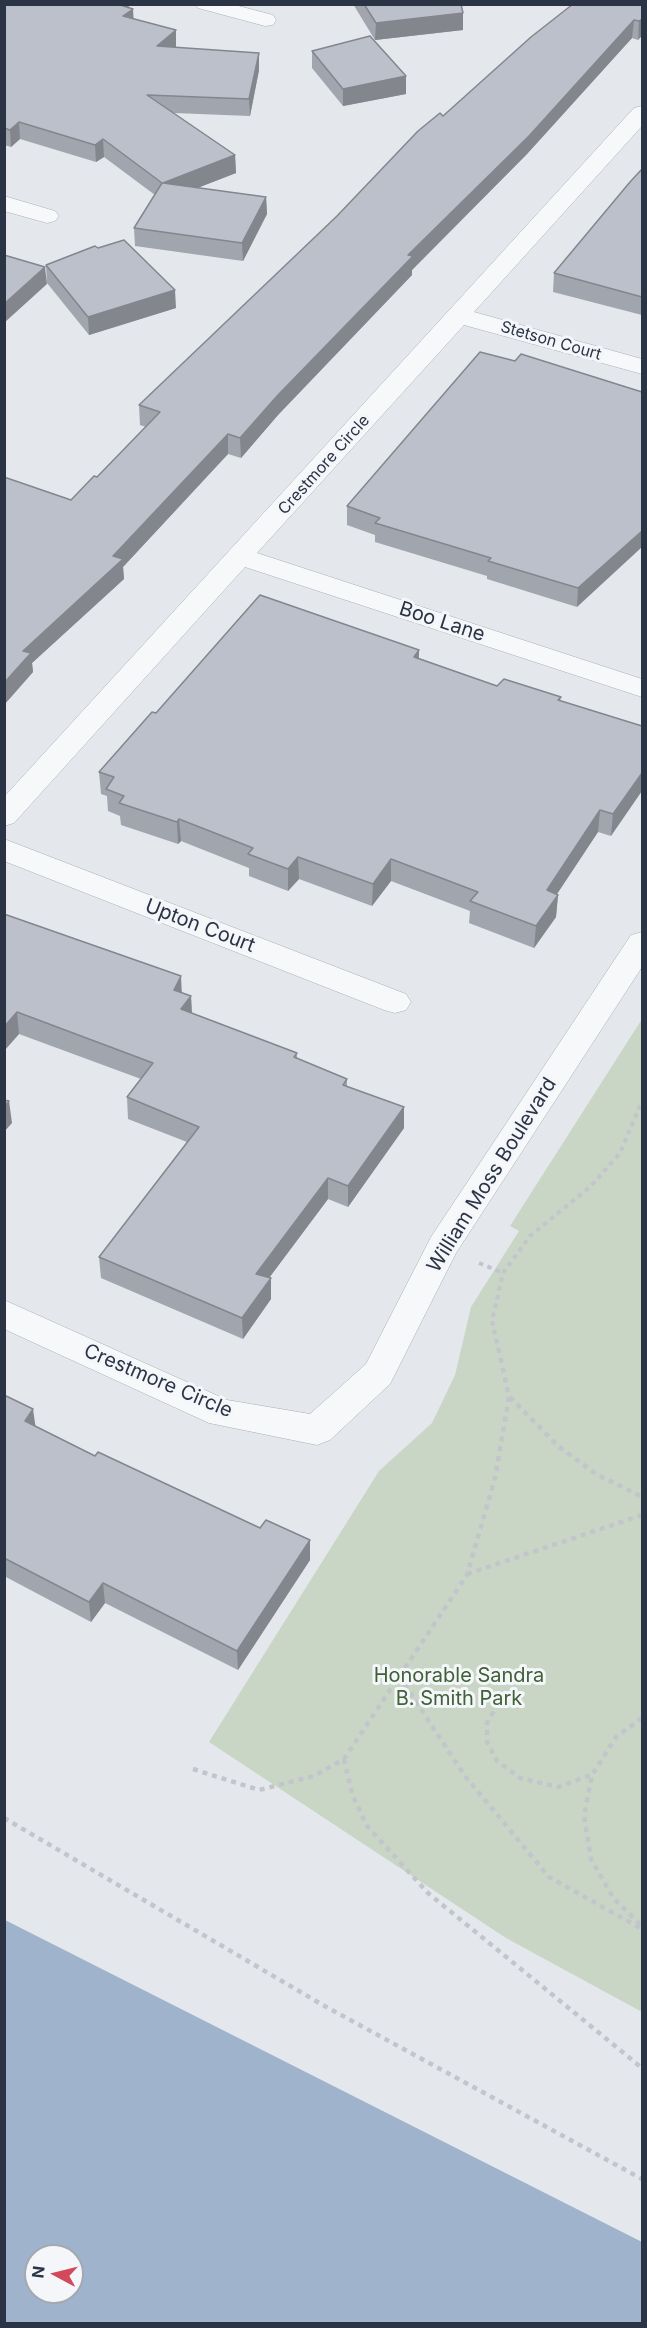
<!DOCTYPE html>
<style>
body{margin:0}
#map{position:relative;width:647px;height:2328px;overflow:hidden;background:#e4e7ec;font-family:Inter,sans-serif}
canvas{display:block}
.frame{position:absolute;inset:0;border:6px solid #2b3445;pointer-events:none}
.north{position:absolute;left:24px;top:2244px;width:60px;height:60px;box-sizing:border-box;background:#f4f6f9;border:2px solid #a4a8b1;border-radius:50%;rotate:277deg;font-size:16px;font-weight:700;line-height:24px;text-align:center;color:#2b3445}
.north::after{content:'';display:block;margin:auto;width:21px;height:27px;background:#d1495b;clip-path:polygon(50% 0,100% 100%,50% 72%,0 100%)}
</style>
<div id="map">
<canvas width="647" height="2328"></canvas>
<div class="frame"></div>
<div class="north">N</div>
</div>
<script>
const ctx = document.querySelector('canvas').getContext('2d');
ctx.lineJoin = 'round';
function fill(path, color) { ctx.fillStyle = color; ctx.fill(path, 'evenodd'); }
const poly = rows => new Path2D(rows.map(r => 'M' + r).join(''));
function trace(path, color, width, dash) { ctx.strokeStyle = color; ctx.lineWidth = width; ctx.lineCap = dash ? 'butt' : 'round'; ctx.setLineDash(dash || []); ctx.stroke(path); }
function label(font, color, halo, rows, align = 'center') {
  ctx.font = font + ' Inter,sans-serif'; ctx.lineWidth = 6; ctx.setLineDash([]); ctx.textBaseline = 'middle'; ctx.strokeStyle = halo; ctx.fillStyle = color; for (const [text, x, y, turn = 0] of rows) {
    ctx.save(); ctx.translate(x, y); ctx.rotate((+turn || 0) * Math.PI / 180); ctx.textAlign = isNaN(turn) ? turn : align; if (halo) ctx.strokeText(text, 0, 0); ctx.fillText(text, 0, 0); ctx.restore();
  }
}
fill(poly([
 [642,1019,642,2012,506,1938,209,1742,379,1471,432,1423,455,1375,471,1307,519,1231,510,1226]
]), '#c9d6c5');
fill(poly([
 [5,1920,642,2242,642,2323,5,2323],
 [36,2256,72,2256,72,2292,36,2292]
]), '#9fb4cc');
const street = poly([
 [195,4,231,4,273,15,276,20,273,25,265,26,198,8,195,4],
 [642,106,642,126,474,312,642,359,642,374,464,325,257,553,642,679,642,697,245,567,14,823,4,826,4,797,634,108,642,106],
 [4,196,55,211,59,216,55,221,47,223,4,211,4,196],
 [4,839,406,994,411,1002,406,1010,395,1013,384,1010,4,861,4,839],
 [642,932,642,967,456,1253,390,1384,330,1440,317,1445,209,1423,4,1329,4,1300,227,1400,310,1414,366,1364,431,1237,631,935,642,932]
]);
trace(street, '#a9aeb7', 1);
trace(poly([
 [479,1263,503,1273],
 [499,1352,492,1321,503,1273,530,1236,591,1186,620,1153,642,1101]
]), '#c2c5cb', 4, [4.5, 4.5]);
trace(poly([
 [510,1397,558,1446,596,1474,642,1497],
 [467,1574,642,1515],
 [399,1676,465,1776,549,1877,642,1929],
 [503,1694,487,1723,487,1742,497,1761,520,1778,558,1787,591,1775],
 [642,1718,616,1737,592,1775,584,1816,591,1859,614,1899,642,1926],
 [344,1759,352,1794,367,1826,428,1893,642,2068],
 [193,1769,259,1790,314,1776,344,1759,467,1575,495,1478,509,1397,499,1351],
 [4,1818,321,2004,642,2179]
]), '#c2c5cb', 4.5, [5, 5]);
fill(street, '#f7f8fa');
fill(poly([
 [4,4,132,4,128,7,133,9,133,19,176,30,176,48,259,53,259,70,250,116,174,113,235,155,236,173,197,188,266,197,267,214,243,261,135,246,134,228,155,195,104,157,96,162,20,139,11,147,4,145],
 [353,4,461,4,463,13,463,30,375,40],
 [642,4,638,40,632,38,527,154,412,270,412,275,278,415,241,458,228,454,123,567,124,579,32,663,33,672,4,705,4,477,71,500,97,477,146,427,140,425,139,405,443,116],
 [312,51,406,94,343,106,312,68],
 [642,169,642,315,553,292,554,273],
 [46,265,176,308,89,335,47,283],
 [515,361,642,392,577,607,487,579,487,576,375,542,375,535,347,525,347,506],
 [419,650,419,658,497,686,561,697,560,701,642,726,611,836,598,832,557,894,558,895,556,917,534,948,469,923,470,911,391,881,372,906,299,879,288,891,249,876,249,868,181,841,178,844,121,825,120,816,108,811,107,796,101,794,99,772,156,713],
 [4,914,181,976,181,993,191,996,192,1013,297,1053,297,1058,347,1079,347,1087,404,1128,348,1207,328,1199,269,1278,271,1299,243,1339,101,1278,99,1257,187,1142,128,1119,127,1097,141,1079,19,1034,4,1051],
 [4,1395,36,1427,95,1456,260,1528,310,1540,310,1560,238,1670,105,1603,91,1622,4,1576]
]), '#a1a5ae');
fill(poly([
 [110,4,132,4,110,20],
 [133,9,134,26,123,16],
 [463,13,463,30,375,40,376,23],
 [642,19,642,36,638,40,639,21],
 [634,20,632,38,527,154,412,270,412,275,278,415,241,458,240,438,278,395,408,255],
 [176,30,176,47,158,64,157,46],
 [259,53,259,70,250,116,249,99],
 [406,76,406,94,343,106,343,89],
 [19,122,20,139,11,147,10,130],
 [103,139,104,157,96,162,95,145],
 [235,155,236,173,164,201,163,183],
 [266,197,267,214,243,261,242,243],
 [45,267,47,284,4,323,4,304],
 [175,290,176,308,89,335,88,317],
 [228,434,228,454,123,567,124,579,32,663,33,672,4,705,4,683,23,651,113,556],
 [642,531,642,547,577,607,578,588],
 [419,650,418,672,414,657],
 [642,773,642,791,611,836,613,814],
 [600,810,598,832,545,912,547,890],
 [179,819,181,841,178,844,177,822],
 [298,857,299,879,288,891,288,869],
 [391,859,391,881,372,906,373,884],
 [558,895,556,917,534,948,536,926],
 [181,976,182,997,174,990],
 [191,996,192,1018,181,1009],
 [17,1012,19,1034,4,1051,4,1027],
 [9,1101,12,1123,4,1132,4,1107],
 [404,1107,404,1128,348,1207,348,1186],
 [328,1178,328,1199,257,1294,256,1274],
 [271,1278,271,1299,243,1339,242,1318],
 [33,1409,36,1430,25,1421],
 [310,1540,310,1560,238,1670,237,1651],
 [103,1583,105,1603,91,1622,89,1602]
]), '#83868d');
const building = poly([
 [4,4,117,4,133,9,123,16,176,30,157,46,259,53,249,99,147,95,235,155,163,183,266,197,242,243,134,228,162,183,103,139,95,145,19,122,10,130,4,128,4,4],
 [364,4,461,4,463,13,376,23,364,4],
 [573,4,642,4,642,19,639,21,634,20,529,136,408,255,413,256,278,395,240,438,228,434,113,556,123,559,23,651,31,653,4,683,4,477,71,500,94,476,97,477,160,412,139,405,337,216,418,131,440,113,443,116,531,37,573,4],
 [370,36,406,76,343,89,312,51,370,36],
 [642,169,642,297,554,273,630,182,642,169],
 [124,240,175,290,88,317,46,265,95,246,98,248,124,240],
 [4,255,45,267,4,304,4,255],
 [480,352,515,361,521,354,642,392,642,531,578,588,488,561,491,558,375,523,380,518,347,506,480,352],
 [260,595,419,650,414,657,497,686,504,679,561,697,558,700,642,726,642,773,613,814,600,810,547,890,558,895,536,926,470,901,478,892,391,859,373,884,298,857,288,869,248,854,253,848,179,819,177,822,119,803,124,796,106,789,114,777,99,772,152,712,156,713,260,595],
 [4,914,181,976,174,990,191,996,181,1009,297,1053,294,1057,347,1079,343,1085,404,1107,348,1186,328,1178,256,1274,271,1278,242,1318,99,1257,199,1127,127,1097,153,1063,17,1012,4,1027,4,914],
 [4,1100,9,1101,4,1107,4,1100],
 [4,1395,33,1409,25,1421,95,1456,98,1452,260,1528,266,1520,310,1540,237,1651,103,1583,89,1602,4,1558,4,1395]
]);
fill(building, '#bbc0ca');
trace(building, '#83868d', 1.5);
label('16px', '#2b3445', '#f4f6f9', [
 ["Stetson Court",551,341,16],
 ["Crestmore Circle",324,465,-48]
]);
label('20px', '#2b3445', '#f4f6f9', [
 ["Boo Lane",442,622,18],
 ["Upton Court",200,926,21],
 ["William Moss Boulevard",492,1175,-58],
 ["Crestmore Circle",158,1381,23]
]);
label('20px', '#3f6138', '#f4f6f9', [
 ["Honorable Sandra",459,1676],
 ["B. Smith Park",459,1699]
]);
</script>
